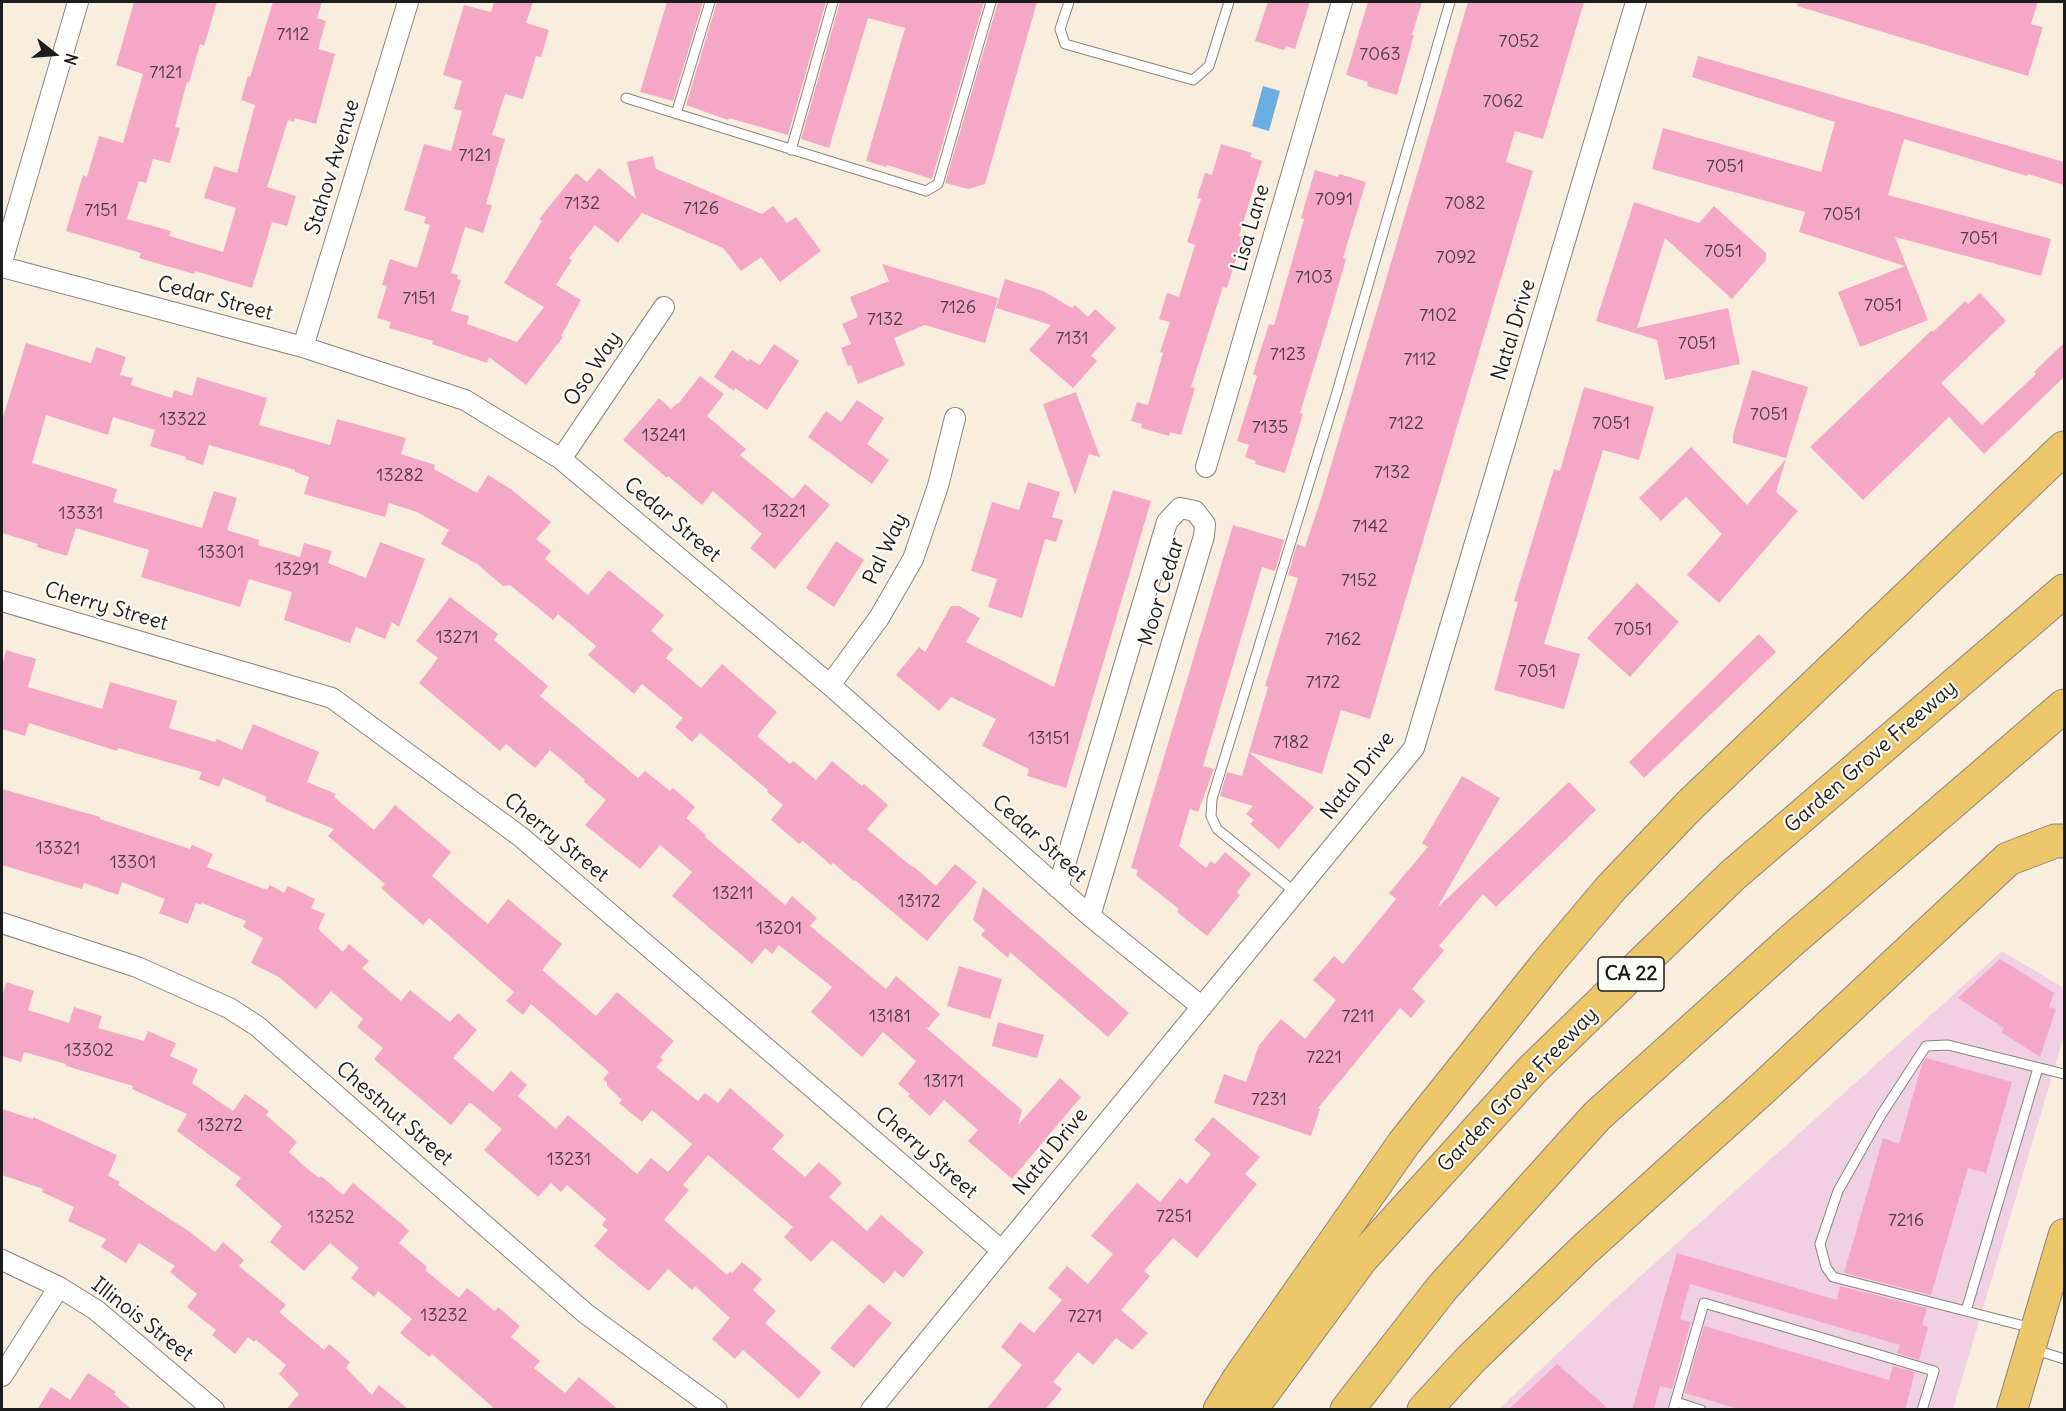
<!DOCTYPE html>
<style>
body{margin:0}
#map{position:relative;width:2066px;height:1411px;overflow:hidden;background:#f9eede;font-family:Delius,sans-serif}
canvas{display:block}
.frame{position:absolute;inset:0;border:3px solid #1c1c1c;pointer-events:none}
.north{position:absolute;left:24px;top:24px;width:60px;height:60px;-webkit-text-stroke:4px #fdfcf7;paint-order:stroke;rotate:107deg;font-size:16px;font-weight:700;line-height:24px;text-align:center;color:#1c1c1c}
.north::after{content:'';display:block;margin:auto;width:21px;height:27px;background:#1c1c1c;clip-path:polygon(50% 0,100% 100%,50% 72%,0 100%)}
</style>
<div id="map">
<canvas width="2066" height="1411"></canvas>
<div class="frame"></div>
<div class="north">N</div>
</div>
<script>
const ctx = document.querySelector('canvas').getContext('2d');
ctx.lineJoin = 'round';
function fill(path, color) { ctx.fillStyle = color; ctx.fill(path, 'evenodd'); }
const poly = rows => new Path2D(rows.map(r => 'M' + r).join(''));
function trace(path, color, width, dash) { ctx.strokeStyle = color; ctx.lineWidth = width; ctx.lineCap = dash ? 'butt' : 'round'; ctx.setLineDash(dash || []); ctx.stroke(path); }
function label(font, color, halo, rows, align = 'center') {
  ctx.font = font + ' Delius,sans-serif'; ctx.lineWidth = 4.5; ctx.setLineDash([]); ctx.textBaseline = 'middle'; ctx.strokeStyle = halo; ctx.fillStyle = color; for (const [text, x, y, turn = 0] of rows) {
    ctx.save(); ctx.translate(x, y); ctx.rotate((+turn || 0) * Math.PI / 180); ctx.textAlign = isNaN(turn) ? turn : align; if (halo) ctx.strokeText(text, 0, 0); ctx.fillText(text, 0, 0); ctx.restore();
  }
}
fill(poly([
 [2002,951,2064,988,2064,1036,1953,1409,1498,1410,1615,1299]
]), '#f1d0e3');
fill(poly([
 [1263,86,1280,91,1269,131,1252,126]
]), '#6cade0');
fill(poly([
 [134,2,217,2,204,46,200,44,189,83,187,82,175,127,180,128,170,163,153,159,146,183,139,181,127,219,171,231,169,236,223,252,236,208,204,198,214,166,237,173,255,105,241,100,248,76,250,77,273,2,322,2,317,18,326,21,318,49,335,54,316,124,295,118,294,122,288,120,267,187,296,196,287,226,272,222,252,288,195,271,194,274,139,258,141,253,66,231,83,175,87,177,99,136,123,143,143,74,116,65],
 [494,2,533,2,526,23,549,30,541,57,536,56,523,99,505,94,492,135,505,139,486,204,492,205,483,233,465,227,451,273,458,275,457,279,461,280,451,311,469,316,467,324,517,342,544,307,504,283,542,221,539,219,576,173,587,182,599,168,636,199,627,162,653,156,656,169,703,189,762,214,773,206,787,223,796,217,821,251,780,282,761,257,741,271,723,248,642,213,618,243,595,225,569,258,572,260,556,285,581,300,561,336,563,337,526,385,489,357,487,363,432,344,433,341,389,328,391,322,377,318,387,286,382,285,390,259,417,268,430,225,424,223,426,217,404,210,424,144,451,151,462,111,454,109,462,81,443,75,464,5,491,12],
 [667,2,703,2,673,101,640,92],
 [717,2,826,2,788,135,729,118,728,120,686,105],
 [840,2,984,2,932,179,887,165,886,167,866,161,905,28,868,18,829,148,801,139],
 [998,2,1037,2,985,184,968,189,945,183],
 [1268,2,1310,2,1295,49,1286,46,1284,50,1255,41],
 [1368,2,1422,2,1412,35,1414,35,1397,95,1367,86,1368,82,1346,75],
 [1468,2,1584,2,1543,139,1515,131,1506,162,1533,171,1370,719,1341,710,1322,774,1249,752,1268,687,1265,686,1298,578,1288,575,1297,544,1305,547,1322,496],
 [1798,2,2038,2,2031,24,2043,27,2028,76,1797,6],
 [1698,56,2064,162,2064,185,2028,174,2027,176,1904,139,1888,195,2051,239,2041,276,1895,237,1928,320,1860,347,1838,292,1905,266,1799,232,1805,212,1652,169,1663,128,1821,172,1835,122,1692,77],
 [1221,144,1252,153,1250,157,1262,161,1239,236,1243,237,1227,288,1223,287,1191,387,1195,388,1181,435,1170,432,1169,436,1141,428,1142,424,1131,421,1137,402,1148,405,1163,353,1160,352,1170,322,1159,319,1167,293,1179,297,1195,245,1187,242,1201,199,1197,198,1205,173,1212,175],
 [1315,170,1338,177,1339,174,1366,182,1343,258,1346,259,1330,315,1300,413,1303,414,1285,473,1255,464,1256,461,1245,457,1249,445,1237,441,1257,376,1253,374,1269,324,1274,325,1304,219,1301,218],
 [1634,202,1699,223,1714,206,1766,253,1766,260,1732,299,1665,238,1637,328,1728,308,1740,364,1665,380,1657,340,1596,321],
 [882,264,998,298,985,343,925,325,894,338,905,365,858,384,851,365,848,366,841,348,851,344,842,324,858,317,850,297,889,281],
 [1005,279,1043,291,1072,308,1075,305,1088,317,1095,309,1116,328,1091,356,1097,361,1073,388,1029,350,1051,325,996,308],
 [1980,293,2006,321,1941,383,1982,425,2036,374,2034,372,2064,343,2064,377,1984,454,1949,417,1863,500,1810,447,1932,330,1933,332,1965,301,1968,304],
 [26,343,91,363,96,347,126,357,120,375,133,378,131,385,172,398,174,390,192,396,197,377,267,398,259,425,330,445,337,419,406,438,401,454,435,465,434,469,477,493,488,475,512,490,551,522,536,539,551,551,545,559,588,595,609,570,664,615,651,631,673,649,666,658,701,688,722,664,777,712,757,736,790,764,793,761,816,780,832,761,862,786,864,784,888,805,867,829,912,867,913,866,936,886,955,864,977,882,927,941,855,880,854,881,833,863,831,865,803,841,799,844,771,820,783,805,767,792,768,790,700,733,692,742,675,727,683,718,642,684,634,694,588,655,596,646,558,614,553,620,510,585,503,586,477,564,441,544,449,530,417,512,389,503,385,517,304,494,309,477,295,472,295,470,209,445,203,465,185,459,186,457,150,446,155,430,113,417,108,435,46,415,32,463,117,489,113,502,202,528,214,491,237,498,227,530,259,540,258,545,300,557,304,543,332,551,328,563,366,578,380,542,425,559,399,627,392,622,385,639,356,627,350,643,284,620,292,592,249,579,240,607,141,577,149,550,76,528,67,556,37,547,38,544,2,533,2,420],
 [774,344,799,361,767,410,735,388,734,391,714,377,732,350,748,361,750,359,760,365],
 [1752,370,1808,387,1786,458,1733,443,1733,435],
 [700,376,724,394,707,416,746,449,740,455,793,499,805,484,830,505,775,569,750,548,762,534,713,491,702,505,668,476,667,478,623,440,659,398,671,409,677,403,678,404],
 [1584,387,1654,407,1639,460,1603,450,1544,644,1580,654,1564,709,1494,690,1518,602,1514,601,1554,469,1560,471],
 [1076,392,1100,457,1089,454,1075,495,1043,404],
 [857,400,884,418,867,444,889,460,872,484,808,437,826,411,841,422],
 [1691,447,1747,505,1786,459,1776,492,1798,511,1719,603,1687,575,1722,534,1686,497,1661,521,1639,498],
 [1028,482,1060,492,1052,517,1063,520,1056,542,1045,539,1022,618,988,607,997,579,971,571,992,502,1019,510],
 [1113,490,1151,501,1066,788,1027,776,1029,769,982,746,996,719,951,697,939,711,896,675,919,647,925,652,951,606,959,606,980,618,966,642,1054,687],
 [1233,525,1284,540,1275,571,1262,567,1203,766,1214,769,1198,812,1190,809,1179,846,1206,868,1211,861,1215,864,1225,852,1251,874,1237,892,1240,895,1207,936,1177,912,1179,909,1136,875,1138,870,1131,868],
 [836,541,864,560,834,607,806,588],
 [1637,583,1679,622,1630,677,1587,638],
 [450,597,498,634,494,640,548,686,540,696,638,778,645,771,670,791,673,788,695,807,686,818,706,835,705,837,785,905,792,896,817,918,810,926,886,989,896,976,940,1014,928,1028,924,1026,1022,1110,1018,1125,1060,1078,1081,1097,1012,1179,968,1141,978,1130,944,1100,930,1116,908,1096,910,1094,898,1084,916,1061,883,1032,862,1057,811,1012,832,987,779,945,772,954,765,948,752,964,672,896,692,872,660,845,640,869,585,825,606,800,584,782,585,780,550,750,535,768,506,744,500,751,419,683,438,658,416,641],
 [1759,634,1776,652,1644,778,1629,762],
 [6,650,36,659,28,687,102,709,110,682,177,701,169,728,215,742,217,739,242,750,253,724,319,752,307,782,336,794,334,797,374,830,395,805,451,852,432,876,464,904,488,924,508,899,562,944,542,970,596,1016,617,992,674,1041,660,1057,663,1060,656,1067,698,1101,705,1093,718,1103,730,1088,784,1135,772,1149,805,1177,819,1162,842,1183,829,1197,867,1231,881,1215,924,1252,903,1278,895,1271,884,1284,832,1240,811,1262,784,1237,793,1227,708,1155,683,1185,689,1190,664,1220,727,1275,730,1271,732,1273,742,1262,762,1279,753,1290,776,1311,765,1323,821,1372,799,1399,743,1350,735,1359,712,1339,730,1318,695,1286,692,1290,668,1269,649,1291,619,1267,594,1246,608,1230,602,1225,606,1219,567,1185,561,1192,551,1183,538,1197,484,1150,502,1129,471,1103,469,1103,451,1125,374,1059,383,1048,357,1027,363,1019,331,991,316,1009,279,977,251,963,263,938,243,927,246,921,202,903,201,905,196,903,188,924,159,913,165,899,122,882,118,895,84,883,82,889,2,865,2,789,100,817,100,819,190,849,192,845,213,854,207,867,267,890,270,885,284,893,288,886,315,899,311,908,325,914,318,929,343,952,349,944,369,961,362,968,401,1001,410,990,450,1022,458,1013,477,1030,453,1058,493,1092,511,1071,527,1085,518,1096,556,1129,568,1115,637,1174,651,1158,668,1172,692,1144,652,1110,642,1122,619,1103,622,1100,607,1086,607,1082,603,1079,609,1072,531,1004,523,1015,506,1001,514,992,429,918,423,925,381,888,385,884,328,836,334,829,265,801,267,797,223,778,219,787,199,779,202,772,118,748,117,751,29,723,25,736,2,729,2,666],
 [1249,752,1314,807,1279,849,1250,824,1254,820,1246,814,1253,806,1220,796,1227,772,1242,776],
 [1462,776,1500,798,1437,908,1569,782,1596,810,1496,907,1483,894,1439,946,1444,950,1442,953,1412,989,1425,1001,1411,1018,1400,1008,1318,1108,1320,1109,1311,1136,1214,1103,1224,1074,1246,1082,1259,1045,1281,1019,1305,1039,1336,1000,1313,980,1334,956,1343,964,1396,899,1389,893,1428,847,1422,843],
 [983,887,1129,1013,1108,1037,1010,952,1008,958,981,935,985,930,973,920],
 [2000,959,2054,993,2049,1007,2056,1009,2040,1057,2001,1032,2004,1028,1958,998],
 [959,966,1002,979,990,1019,947,1006],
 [6,982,34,991,28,1010,69,1023,74,1007,102,1016,98,1028,144,1041,148,1031,176,1043,170,1056,198,1069,192,1083,233,1111,245,1094,269,1111,266,1115,297,1142,289,1152,304,1166,319,1178,321,1176,343,1195,353,1183,404,1226,409,1231,399,1243,427,1267,425,1270,459,1298,467,1288,495,1311,498,1307,520,1326,511,1337,540,1361,534,1368,565,1393,579,1377,619,1410,496,1410,432,1354,429,1357,400,1333,412,1319,378,1291,374,1297,351,1278,359,1268,330,1243,304,1271,270,1242,282,1226,235,1185,241,1178,177,1131,187,1114,132,1089,133,1086,66,1066,66,1064,24,1052,21,1062,2,1056,2,998],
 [998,1022,1044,1035,1037,1058,992,1046],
 [1926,1058,2012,1082,1986,1173,1968,1168,1931,1295,1844,1273,1883,1138,1899,1144,1922,1064],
 [2,1109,33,1119,33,1117,117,1155,108,1176,120,1182,118,1185,190,1232,215,1252,223,1242,244,1260,239,1266,286,1305,279,1312,324,1350,329,1344,350,1362,346,1368,372,1395,379,1385,409,1410,286,1410,299,1394,279,1374,286,1365,256,1340,254,1342,248,1337,235,1354,212,1335,216,1330,187,1307,197,1294,170,1272,175,1266,139,1243,126,1263,101,1247,106,1239,68,1221,74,1207,42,1192,43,1189,2,1175],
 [1213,1117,1260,1157,1245,1174,1257,1184,1197,1258,1173,1238,1144,1271,1150,1276,1121,1310,1148,1333,1132,1350,1116,1338,1093,1365,1078,1352,1053,1382,1062,1389,1045,1410,986,1410,1022,1365,1001,1347,1020,1322,1034,1333,1062,1300,1048,1288,1067,1266,1088,1284,1113,1254,1091,1236,1137,1183,1160,1202,1180,1178,1187,1184,1211,1154,1194,1140],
 [1677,1253,1837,1300,1840,1286,1927,1308,1922,1325,1928,1327,1919,1360,1897,1353,1900,1345,1690,1284,1680,1319,1691,1322,1672,1389,1660,1386,1654,1410,1632,1410],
 [869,1304,892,1323,854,1368,830,1348],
 [1704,1326,1889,1380,1893,1366,1915,1372,1905,1410,1742,1410,1685,1393],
 [1557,1364,1610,1410,1508,1410],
 [88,1373,116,1392,114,1394,132,1410,37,1410,51,1387,70,1400]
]), '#f5a8c6');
const service = poly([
 [1069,2,1060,29,1065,44,1193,80,1209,66,1229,2],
 [626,98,926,191,938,184,991,2],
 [676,114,710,2],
 [791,150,833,2],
 [1295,892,1217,829,1211,816,1212,799,1337,392,1450,2],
 [1966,1311,2038,1068],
 [2032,1328,1833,1277,1826,1267,1820,1244,1838,1191,1881,1115,1926,1046,1948,1045,2064,1074],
 [2033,1349,2064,1359],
 [1676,1402,1701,1410],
 [1673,1410,1704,1303,1934,1371,1922,1410]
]);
const minor = poly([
 [2,262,78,2],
 [2,267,303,347,465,400,561,459,830,685,1090,916,1202,1007],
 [303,347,408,2],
 [561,459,664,307],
 [1206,467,1342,2],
 [2,601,332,698,521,837,1001,1250],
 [830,685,879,618,913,559,938,486,955,418],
 [1058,888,1167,522,1180,508,1195,511,1205,524,1204,536,1090,916],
 [2,923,137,967,229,1008,257,1026,585,1313,717,1410],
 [2,1260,59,1287,96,1310,214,1410],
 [2,1376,59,1287],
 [871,1410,1414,748,1636,2]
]);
const primary = poly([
 [2012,1410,2064,1234]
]);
const motorway = poly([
 [1220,1410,1239,1379,1404,1143,1547,964,1611,888,1689,806,2064,448],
 [1250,1410,1361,1259,1532,1070,1733,875,2064,591],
 [1347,1410,1442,1288,1597,1116,1791,941,2064,706],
 [1424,1410,1471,1359,1585,1249,1763,1088,2008,859,2055,841,2064,841]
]);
trace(service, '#8a857d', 11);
trace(minor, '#8a857d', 22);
trace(primary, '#8a857d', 32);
trace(motorway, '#8a857d', 35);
trace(service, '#fff', 9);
trace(minor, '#fff', 20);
trace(primary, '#ecc669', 30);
trace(motorway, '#ecc669', 33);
label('18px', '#523f46', null, [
 ["7112",293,35],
 ["7052",1519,42],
 ["7063",1380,55],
 ["7121",166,73],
 ["7062",1503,102],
 ["7121",475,156],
 ["7051",1725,167],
 ["7091",1334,200],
 ["7132",582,204],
 ["7082",1465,204],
 ["7126",701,209],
 ["7151",101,211],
 ["7051",1842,215],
 ["7051",1979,239],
 ["7051",1723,252],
 ["7092",1456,258],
 ["7103",1314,278],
 ["7151",419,299],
 ["7051",1883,306],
 ["7126",958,308],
 ["7102",1438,316],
 ["7132",885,320],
 ["7131",1072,339],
 ["7051",1697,344],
 ["7123",1288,355],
 ["7112",1420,360],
 ["7051",1769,415],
 ["13322",183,420],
 ["7122",1406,424],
 ["7051",1611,424],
 ["7135",1270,428],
 ["13241",664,436],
 ["7132",1392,473],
 ["13282",400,476],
 ["13221",784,512],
 ["13331",81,514],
 ["7142",1370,527],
 ["13301",221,553],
 ["13291",297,570],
 ["7152",1359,581],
 ["7051",1633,630],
 ["13271",457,638],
 ["7162",1343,640],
 ["7051",1537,672],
 ["7172",1323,683],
 ["13151",1049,739],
 ["7182",1291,743],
 ["13321",58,849],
 ["13301",133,863],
 ["13211",733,894],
 ["13172",919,902],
 ["13201",779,929],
 ["13181",890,1017],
 ["7211",1358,1017],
 ["13302",89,1051],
 ["7221",1324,1058],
 ["13171",944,1082],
 ["7231",1269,1100],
 ["13272",220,1126],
 ["13231",569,1160],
 ["7251",1174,1217],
 ["13252",331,1218],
 ["7216",1906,1221],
 ["13232",444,1316],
 ["7271",1085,1317]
]);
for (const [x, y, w] of [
 [1631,974,66]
]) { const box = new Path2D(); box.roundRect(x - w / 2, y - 17, w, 34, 4.5); ctx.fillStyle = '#fdfcf7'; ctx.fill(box); trace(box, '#1c1c1c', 1.5); }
label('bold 20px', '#1c1c1c', null, [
 ["CA 22",1631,974]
]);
label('21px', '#1c1c1c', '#fdfcf7', [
 ["Stahov Avenue",333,167,-73],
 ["Lisa Lane",1251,228,-74],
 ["Cedar Street",215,299,15],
 ["Natal Drive",1514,330,-73],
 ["Oso Way",593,369,-56],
 ["Cedar Street",672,520,40],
 ["Pal Way",886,549,-65],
 ["Moor Cedar",1162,592,-73],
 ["Cherry Street",106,607,16],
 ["Garden Grove Freeway",1871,757,-41],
 ["Natal Drive",1358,776,-52],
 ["Cherry Street",556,838,39],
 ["Cedar Street",1039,839,42],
 ["Garden Grove Freeway",1518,1090,-46],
 ["Chestnut Street",394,1114,41],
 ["Natal Drive",1051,1152,-51],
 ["Cherry Street",926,1153,41],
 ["Illinois Street",142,1320,38]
]);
</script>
